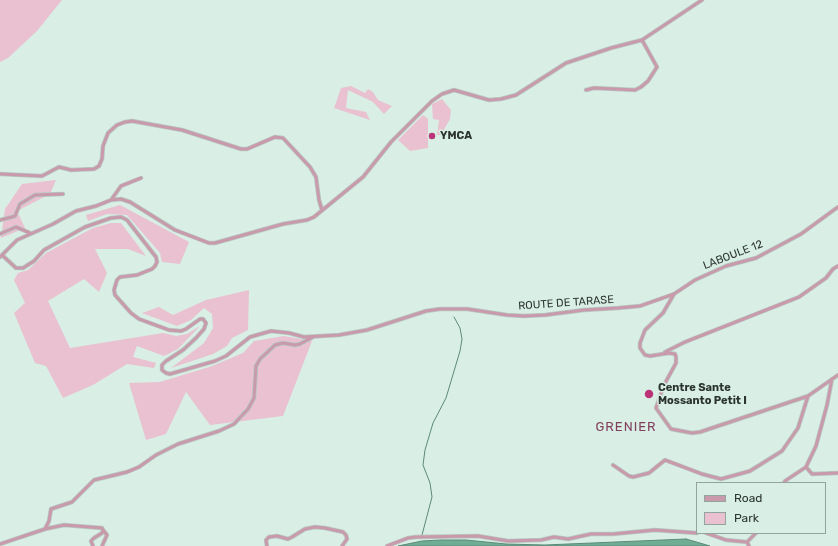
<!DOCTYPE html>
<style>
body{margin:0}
#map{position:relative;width:838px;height:546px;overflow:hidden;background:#d9efe5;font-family:Rubik,sans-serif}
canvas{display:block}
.legend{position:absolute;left:696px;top:482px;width:130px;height:52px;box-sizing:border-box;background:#d9efe5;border:1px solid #93a49d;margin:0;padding:5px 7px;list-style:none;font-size:12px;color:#2b3330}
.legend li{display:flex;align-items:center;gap:8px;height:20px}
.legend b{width:20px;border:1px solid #93a49d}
</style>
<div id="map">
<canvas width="838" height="546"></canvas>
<ul class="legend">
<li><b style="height:5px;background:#c99aac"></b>Road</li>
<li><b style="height:11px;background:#e9c1d0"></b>Park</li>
</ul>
</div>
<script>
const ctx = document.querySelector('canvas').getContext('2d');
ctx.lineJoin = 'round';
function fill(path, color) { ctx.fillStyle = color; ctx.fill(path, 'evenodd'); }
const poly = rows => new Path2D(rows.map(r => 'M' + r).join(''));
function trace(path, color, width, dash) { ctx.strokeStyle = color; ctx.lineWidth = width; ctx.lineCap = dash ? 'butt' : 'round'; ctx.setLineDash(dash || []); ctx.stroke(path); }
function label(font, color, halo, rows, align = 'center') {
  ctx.font = font + ' Rubik,sans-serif'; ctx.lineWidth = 3; ctx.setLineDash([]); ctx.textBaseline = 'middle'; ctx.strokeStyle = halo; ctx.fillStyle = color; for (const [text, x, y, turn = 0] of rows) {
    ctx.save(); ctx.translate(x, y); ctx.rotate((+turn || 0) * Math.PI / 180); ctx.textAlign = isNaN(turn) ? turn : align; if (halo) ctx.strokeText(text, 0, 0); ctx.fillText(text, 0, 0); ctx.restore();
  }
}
fill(poly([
 [0,0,62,0,37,31,8,58,0,62],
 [351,86,365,93,368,89,373,92,378,100,392,106,384,114,373,102,348,90,346,108,366,112,370,120,334,108,341,88],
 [442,99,451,110,450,119,441,135,437,135,439,120,433,119,432,104],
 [423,115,428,119,428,148,410,151,398,140],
 [56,180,50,194,17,211,25,228,1,238,5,209,22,184],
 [120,205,189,242,180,264,162,262,160,253,127,215,107,214,88,221,86,215],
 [111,223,121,223,146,256,128,249,95,249,107,273,99,292,84,279,48,301,70,348,163,333,176,336,187,334,200,326,178,349,164,356,137,346,133,357,156,363,154,368,127,364,93,385,63,398,46,366,35,363,14,313,25,303,14,280,18,273,28,270,46,253,93,228],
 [249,290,248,330,232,338,227,346,213,354,171,368,204,343,213,328,212,314,204,308,191,320,177,326,142,313,159,307,173,315,206,300],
 [284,336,312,341,283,416,210,425,186,392,166,434,146,440,129,383,160,382,212,366,243,353,254,341]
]), '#e9c1d0');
const water = poly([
 [686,539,710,546,398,546,422,541,440,540,466,540,506,544,545,545,686,539]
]);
fill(water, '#6fae95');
trace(water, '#5b8977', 1);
trace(poly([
 [422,535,432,497,430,483,423,465,425,450,433,423,446,398,460,351,462,339,460,328,454,317]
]), '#5b8977', 1);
const minor = poly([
 [586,90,594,88,635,90,641,87,648,81,657,67,642,40],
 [0,174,42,176,59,167,71,170,94,169,99,166,102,159,103,146,108,133,117,125,125,122,132,121,182,130,241,149,247,149,275,137,283,138,310,167,316,177,319,200,322,210],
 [111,200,121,186,141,178],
 [0,220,12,217,15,216,20,204,35,195,63,194],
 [0,234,16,227,30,233],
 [2,255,16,268,23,268,34,261,44,250,85,227,111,218,121,217,127,220,156,257,157,262,155,266,152,269,137,275,120,277,117,280,114,290,115,295,131,313,139,319,169,330,181,331,186,329,200,319,203,319,206,323,204,329,196,338,183,350,166,361,162,365,162,370,166,373,170,374,215,361,226,356,250,337,271,331,289,333,304,337,339,335,367,330,426,311,440,309,467,309,507,315,524,316,545,315,584,310,618,308,640,306,674,294,695,280,726,266,756,258,801,234,838,207],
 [0,257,17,240,53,224,76,211,96,206,111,200,121,199,130,202,175,230,209,243,215,243,283,224,307,220,314,217,363,177,391,142,432,101,442,94,454,90,489,100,501,99,516,95,566,63,611,48,642,40,702,0],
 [674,294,663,313,645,330,640,343,640,348,645,355,650,356,669,353,675,354,676,357,676,363,664,385,656,408,671,429,692,433,700,432,808,396,838,375],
 [665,352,685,342,799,297,826,278,833,269,838,266],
 [613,465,629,476,633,477,649,473,665,460,702,474,721,479,750,471,782,451,798,428,808,396],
 [806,467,812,474,838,473],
 [784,483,785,481,806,467,816,446,827,405,832,379],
 [45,529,49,521,51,509,72,502,94,480,127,472,139,467,156,455,178,444,219,431,234,424,248,409,254,398,256,366,260,359,275,345,283,343,295,345,300,344,313,337],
 [706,533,726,540,747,542],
 [0,544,45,529,64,525,102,528,103,530,102,533,94,538,91,541,93,546],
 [102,546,107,535,103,530],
 [267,546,266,540,269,537,277,536,288,539,292,537,305,529,315,527,325,528,343,532,346,535,347,539,342,546],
 [387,546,408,538,416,537,478,536,508,541,541,540,554,537,568,539,591,534,613,534,655,530,697,533],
 [749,546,747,542,756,533]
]);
trace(minor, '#b6c9c1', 4.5);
trace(minor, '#c99aac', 3);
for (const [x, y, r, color] of [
 [432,136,4,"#ba3477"],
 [649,394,5,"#ba3477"]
]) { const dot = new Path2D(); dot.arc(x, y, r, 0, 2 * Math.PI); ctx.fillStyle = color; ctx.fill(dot); trace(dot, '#d9efe5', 1.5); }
label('bold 11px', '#2b3330', '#d9efe5', [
 ["YMCA",440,136],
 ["Centre Sante",658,388],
 ["Mossanto Petit I",658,401]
], 'left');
label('11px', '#2b3330', '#d9efe5', [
 ["LABOULE 12",733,255,-21],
 ["ROUTE DE TARASE",566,303,-4]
]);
ctx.letterSpacing = '1px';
label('13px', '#823e5c', '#d9efe5', [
 ["GRENIER",626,427]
]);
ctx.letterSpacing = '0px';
</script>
